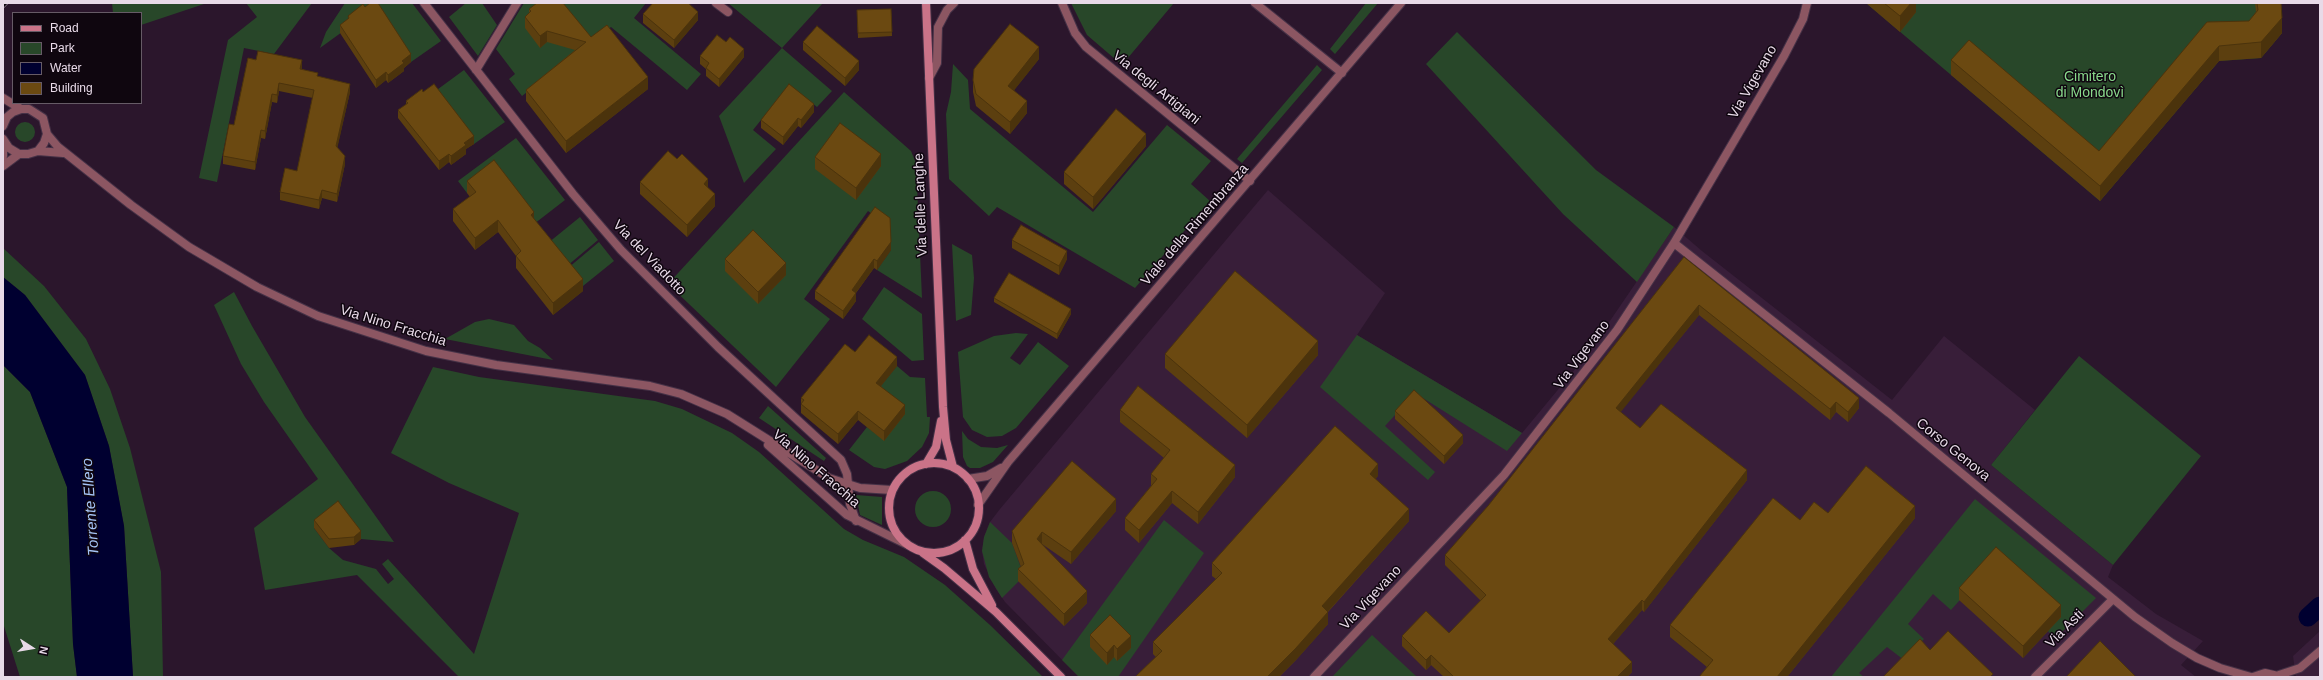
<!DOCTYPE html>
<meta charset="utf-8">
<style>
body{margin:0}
#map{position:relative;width:2323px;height:680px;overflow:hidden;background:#2b162c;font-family:Helvetica,sans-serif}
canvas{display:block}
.frame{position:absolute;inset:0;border:4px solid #e8dae8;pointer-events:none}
.legend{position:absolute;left:12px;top:12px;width:130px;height:92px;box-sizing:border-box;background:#0f060f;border:1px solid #665b66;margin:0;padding:5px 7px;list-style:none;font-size:12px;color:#e8dae8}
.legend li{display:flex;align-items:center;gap:8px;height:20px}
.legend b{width:20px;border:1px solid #665b66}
.north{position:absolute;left:12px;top:628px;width:40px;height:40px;-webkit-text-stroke:3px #0f060f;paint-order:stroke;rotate:102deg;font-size:11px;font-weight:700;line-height:16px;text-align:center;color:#e8dae8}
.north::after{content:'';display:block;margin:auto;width:14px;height:18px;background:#e8dae8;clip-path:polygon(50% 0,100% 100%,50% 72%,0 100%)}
</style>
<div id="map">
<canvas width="2323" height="680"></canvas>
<div class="frame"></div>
<ul class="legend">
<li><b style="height:5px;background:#ca7388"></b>Road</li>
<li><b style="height:11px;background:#284729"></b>Park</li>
<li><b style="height:11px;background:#000030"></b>Water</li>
<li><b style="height:11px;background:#6b4911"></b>Building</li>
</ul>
<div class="north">N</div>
</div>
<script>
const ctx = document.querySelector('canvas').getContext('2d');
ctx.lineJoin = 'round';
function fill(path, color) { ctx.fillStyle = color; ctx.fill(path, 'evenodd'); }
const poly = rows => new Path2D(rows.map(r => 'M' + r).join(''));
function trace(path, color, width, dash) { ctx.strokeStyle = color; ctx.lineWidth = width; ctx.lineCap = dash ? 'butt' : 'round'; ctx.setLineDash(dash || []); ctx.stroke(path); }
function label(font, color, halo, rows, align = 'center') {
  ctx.font = font + ' Helvetica,sans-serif'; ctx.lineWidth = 3; ctx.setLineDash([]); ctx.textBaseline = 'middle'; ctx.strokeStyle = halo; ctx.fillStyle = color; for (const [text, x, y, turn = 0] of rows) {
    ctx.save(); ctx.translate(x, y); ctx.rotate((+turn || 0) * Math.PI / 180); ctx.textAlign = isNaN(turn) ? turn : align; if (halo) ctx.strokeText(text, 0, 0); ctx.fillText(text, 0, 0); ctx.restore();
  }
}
fill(poly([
 [1268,190,1385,293,1357,335,1522,433,1586,356,1674,227,1702,251,1892,400,1944,336,2035,410,1991,465,2113,565,2108,577,2156,614,2203,641,2181,665,2196,677,1079,677,1005,602,996,589,984,564,982,551,984,537,990,522,1000,509],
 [2320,631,2320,677,2296,677,2293,656]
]), '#381e39');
fill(poly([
 [112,3,207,3,141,25,141,13,113,13],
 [246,3,312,3,274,54,244,48,217,182,199,178,228,40,257,17],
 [345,3,412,3,441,41,411,62,349,27,320,48,326,32],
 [466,3,482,3,497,25,478,56,449,17],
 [524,3,646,3,634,18,701,74,687,90,611,27,522,96,509,79,515,74,496,49],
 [728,3,823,3,782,48,832,91,817,107,789,85,753,130,776,149,744,183,719,116,782,48],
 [1071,3,1174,3,1122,65,1087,35],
 [1366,3,1378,3,1335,54,1330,49],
 [1866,3,2279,3,2282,33,2261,58,2219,61,2100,201],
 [1457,32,1596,170,1674,227,1637,282,1563,214,1426,64],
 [953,64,968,80,970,109,1093,212,1167,125,1211,161,1191,184,1210,201,1135,288,997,207,989,216,949,179,946,114,951,92],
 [1317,65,1322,70,1242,163,1237,159],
 [464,70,505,122,474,144,434,92],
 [844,92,911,151,916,163,922,298,877,270,891,250,875,216,868,211,804,299,830,319,776,387,668,284],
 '15 132a10 10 0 1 1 20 0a10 10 0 1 1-20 0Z',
 [516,138,565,200,534,224,467,193,458,181],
 [580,217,598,240,567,266,548,243],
 [599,242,614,261,583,286,568,268],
 [952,244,972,255,974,278,971,315,956,321],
 [3,248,44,286,86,339,110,389,130,448,161,572,163,677,133,677,124,526,109,446,85,375,25,295,3,277],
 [884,287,922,314,924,360,912,361,862,319],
 [234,292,252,326,305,417,394,542,361,539,338,509,314,528,329,548,343,560,376,569,388,584,394,579,382,564,388,559,474,654,519,513,449,483,391,453,433,367,479,377,655,401,682,409,732,433,759,452,844,529,863,540,904,557,945,585,990,625,1043,677,459,677,357,575,265,590,254,528,318,479,264,402,241,364,214,305],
 [489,319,514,325,528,341,540,348,553,360,445,339,475,322],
 [1016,333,1028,334,1010,358,1020,365,1038,342,1069,366,1016,428,1002,436,987,437,972,430,963,417,958,352,994,336],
 [1357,335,1522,433,1507,451,1415,393,1385,426,1435,472,1428,480,1320,387],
 [2079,356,2201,456,2113,565,1991,465],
 [3,365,30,392,67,487,73,644,77,677,20,677,3,623],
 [897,366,910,377,925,378,927,417,930,417,929,433,922,447,907,461,885,469,874,467,849,450,867,427,884,440,876,392],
 [768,406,826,458,824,461,759,418],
 [962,431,968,439,981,447,997,448,1008,445,993,462,980,468,970,468,967,466,963,457],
 '915 509a18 18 0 1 1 36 0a18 18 0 1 1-36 0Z',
 [856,495,882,497,882,525,860,515],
 [1975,499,2096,598,2055,639,2048,631,1996,559,1951,610,1933,594,1908,624,1924,639,1904,660,1887,647,1859,673,1864,677,1831,677],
 [1164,520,1204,553,1118,677,1079,677,1062,660],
 [990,522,1012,543,1024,576,1002,598,989,577,982,551,984,537],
 [1372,635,1417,677,1332,677]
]), '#284729');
fill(poly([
 [3,277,25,295,85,375,109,446,124,526,133,677,77,677,73,644,67,487,30,392,3,365]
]), '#000030');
trace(poly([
 [2308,617,2320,606]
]), '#000030', 19);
const minor = poly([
 [424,3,573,194,621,250,718,347,841,460,847,474,850,504,856,521],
 [716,3,728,12],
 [1062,3,1075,33,1086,47,1250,181],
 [1255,3,1342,73],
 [476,70,517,3],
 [929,78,937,63,938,27,947,10,954,3],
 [1674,243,1889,413,2135,617,2172,643,2197,658,2220,668,2251,677],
 [968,479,987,476,1001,468],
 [978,505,1008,462,1401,3],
 [2279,675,2300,668,2320,651],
 [1314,677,1504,475,1617,330,1674,243,1784,56,1803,19,1807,3],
 [2035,677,2113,599],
 [2253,677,2265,673,2282,677]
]);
const tertiary = poly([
 [3,98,21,109],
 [3,126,7,117,13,112,21,109,29,109,43,118,47,134,44,143,38,151,28,154,19,154,9,148,3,139],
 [47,134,58,147,131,205,189,247,257,287,318,316,426,351,496,365,650,386,681,394,727,414,829,478,860,488,892,490],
 [3,141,3,156],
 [38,151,63,153],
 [3,166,19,154],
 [768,445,847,515,908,545]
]);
const secondary = poly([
 [926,3,943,407,946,440,953,467],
 '889 508a45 45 0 1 1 90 0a45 45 0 1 1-90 0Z',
 [926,464,936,447,941,421],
 [965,540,973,569,992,605],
 [923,553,944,568,996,612,1061,677]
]);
trace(minor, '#453146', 10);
trace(tertiary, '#453146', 10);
trace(secondary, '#453146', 10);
trace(minor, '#8c5662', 8);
trace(tertiary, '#8c5662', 8);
trace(secondary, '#ca7388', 8);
const rail = poly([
 [3,6,6,3]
]);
trace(rail, '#907e90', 4.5);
trace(rail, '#0f060f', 3, [9]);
fill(poly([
 [1866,3,1916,3,1916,12,1900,32],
 [2255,3,2281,3,2282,33,2261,58,2219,61,2100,201,1951,75,1951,60,2099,151,2207,22,2249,21,2256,12],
 [529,9,591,37,648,89,566,153,526,101,526,90,575,50,547,42,540,48,525,28,525,17,529,13],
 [891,9,892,36,858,38,857,10],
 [643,14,698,20,674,48,643,23],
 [348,16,411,62,404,68,404,71,388,83,386,80,376,88,340,33,340,25,348,20],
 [726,42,744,57,719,87,706,76,706,69,700,64,700,56],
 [803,42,859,70,845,86,803,50],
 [248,58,302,68,302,69,350,92,337,148,345,164,337,202,322,198,319,209,280,200,280,192,297,171,313,98,279,91,277,103,272,102,265,139,261,138,255,170,223,164,223,156,234,125],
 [1039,59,1014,90,1027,113,1010,134,976,106,973,92,973,80],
 [406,101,474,144,466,149,466,154,451,165,449,162,439,170,398,118,398,110,406,105],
 [814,112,801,128,798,126,783,145,761,128,761,120],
 [1146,146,1093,209,1064,184,1064,172],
 [815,157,881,166,856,200,815,169],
 [467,181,534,219,583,291,553,315,516,268,516,256,498,232,475,250,453,221,453,209,470,197,467,193],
 [640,182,708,188,715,206,687,237,640,194],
 [1012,240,1067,259,1059,275,1012,248],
 [891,250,877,270,874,268,856,293,856,301,843,319,815,299,815,291],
 [1684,257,1859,408,1848,422,1836,412,1830,420,1699,315,1620,412,1640,428,1747,480,1644,612,1642,610,1613,644,1632,672,1627,677,1444,677,1431,665,1426,670,1402,646,1402,636,1449,633,1481,601,1445,565,1445,555,1488,506],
 [725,259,786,275,758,304,725,271],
 [994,298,1071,314,1057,339,994,302],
 [855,352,897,366,881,386,905,414,884,441,858,420,838,444,801,413,801,398],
 [1165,354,1318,355,1247,438,1165,368],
 [1120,410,1235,477,1198,524,1172,503,1139,543,1125,530,1125,518,1151,486,1151,474,1164,458,1120,422],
 [1395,411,1463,443,1444,464,1395,419],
 [1378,476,1375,479,1409,521,1328,612,1328,624,1296,660,1279,677,1135,677,1156,657,1153,654,1153,642,1216,579,1212,576,1212,563],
 [1116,511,1071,564,1042,544,1087,603,1064,626,1018,581,1018,569,1021,567,1012,543,1012,531],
 [1828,513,1915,518,1787,677,1699,677,1707,667,1670,637,1670,625,1800,520],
 [314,520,361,539,354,545,329,548,314,528],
 [1959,588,2061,617,2023,658,1959,600],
 [1090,635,1131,648,1117,661,1114,657,1107,665,1090,647]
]), '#5c3f0f');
fill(poly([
 [1911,3,1916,3,1916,12,1900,32,1900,16],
 [698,12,698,20,674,48,674,40],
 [2282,18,2282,33,2261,58,2261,42],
 [547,31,547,42,540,48,540,36],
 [2219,46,2219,61,2100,201,2100,186],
 [1039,47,1039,59,1008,98,1008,86],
 [744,49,744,57,719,87,719,79],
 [411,54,411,62,404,68,404,71,388,83,388,75,402,61],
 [302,60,302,68,300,77,300,69],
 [859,61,859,70,845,86,845,78],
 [386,72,386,80,376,88,376,80],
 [648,77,648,89,566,153,566,141],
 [279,83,279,91,277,103,277,95],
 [350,84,350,92,336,154,336,146],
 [272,94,272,102,265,139,265,131],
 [1027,101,1027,113,1010,134,1010,122],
 [814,104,814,112,801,128,801,120],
 [798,118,798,126,783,145,783,137],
 [261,130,261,138,255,170,255,162],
 [1146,134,1146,146,1093,209,1093,197],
 [474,136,474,144,466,149,466,154,451,165,451,156,464,143],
 [449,154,449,162,439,170,439,161],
 [881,154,881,166,856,200,856,188],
 [345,156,345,164,337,202,337,194],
 [708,179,708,191,704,184],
 [322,190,322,198,319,209,319,200],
 [715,194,715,206,687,237,687,225],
 [534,212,534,224,531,215],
 [498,220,498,232,475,250,475,238],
 [891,242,891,250,877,270,877,261],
 [1067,251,1067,259,1059,275,1059,266],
 [874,259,874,268,852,298,852,290],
 [786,263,786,275,758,304,758,292],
 [583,279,583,291,553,315,553,303],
 [856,293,856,301,843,319,843,311],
 [1699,305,1699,315,1616,418,1616,408],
 [1071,309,1071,314,1057,339,1057,334],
 [1318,341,1318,355,1247,438,1247,425],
 [897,357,897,366,876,392,876,383],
 [1859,398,1859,408,1848,422,1848,412],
 [1836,402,1836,412,1830,420,1830,409],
 [905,405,905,414,884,441,884,431],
 [858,411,858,420,838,444,838,434],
 [1463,435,1463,443,1444,464,1444,456],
 [1378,464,1378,476,1370,486,1370,474],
 [1235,465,1235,477,1198,524,1198,512],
 [1747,470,1747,480,1644,612,1644,602],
 [1172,491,1172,503,1139,543,1139,530],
 [1116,499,1116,511,1071,564,1071,552],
 [1915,506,1915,518,1787,677,1777,677],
 [1409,509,1409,521,1322,618,1322,606],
 [361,531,361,539,354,545,354,537],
 [1042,532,1042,544,1037,539],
 [1087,591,1087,603,1064,626,1064,614],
 [1642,600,1642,610,1608,650,1608,639],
 [2061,605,2061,617,2023,658,2023,646],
 [1328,612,1328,624,1296,660,1279,677,1267,677],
 [1131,636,1131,648,1117,661,1117,649],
 [1114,645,1114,657,1107,665,1107,653],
 [1431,655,1431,665,1426,670,1426,660],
 [1632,662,1632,672,1627,677,1617,677]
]), '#4b330c');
const building = poly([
 [370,3,378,3,411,54,402,61,404,63,388,75,386,72,376,80,340,25,349,18,348,16,363,4,365,7,370,3],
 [537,3,563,3,591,37,607,25,648,77,566,141,526,90,586,42,547,31,540,36,525,17,531,11,529,9,537,3],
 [653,3,688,3,698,12,674,40,643,14,653,3],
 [1884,3,1911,3,1900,16,1884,3],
 [2257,3,2281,3,2282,18,2261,42,2219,46,2100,186,1951,60,1969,40,2099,151,2207,22,2249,21,2258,10,2257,3],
 [891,9,892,32,858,33,857,10,891,9],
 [1010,24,1039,47,1008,86,1027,101,1010,122,976,94,973,80,974,69,1010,24],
 [817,26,859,61,845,78,803,42,817,26],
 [717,35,726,42,730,37,744,49,719,79,706,68,709,63,700,56,717,35],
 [258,51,302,60,300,69,318,73,317,76,350,84,336,146,345,156,337,194,322,190,319,200,280,192,285,168,297,171,314,90,279,83,277,95,272,94,265,131,261,130,255,162,223,156,229,124,234,125,248,58,256,60,258,51],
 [434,84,474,136,464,143,466,145,451,156,449,154,439,161,398,110,408,103,406,101,422,89,423,92,434,84],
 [789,84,814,104,801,120,798,118,783,137,761,120,789,84],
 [1116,109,1146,134,1093,197,1064,172,1116,109],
 [840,123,881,154,856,188,815,157,840,123],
 [668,151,677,159,682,154,708,179,704,184,715,194,687,225,640,182,668,151],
 [494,160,534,212,531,215,583,279,553,303,516,256,521,251,498,220,475,238,453,209,476,192,467,181,494,160],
 [875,207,890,218,891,242,877,261,874,259,852,290,856,293,843,311,815,291,875,207],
 [1021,225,1067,251,1059,266,1012,240,1021,225],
 [753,230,786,263,758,292,725,259,753,230],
 [1684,257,1859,398,1848,412,1836,402,1830,409,1699,305,1616,408,1640,428,1661,404,1747,470,1644,602,1642,600,1608,639,1632,662,1617,677,1454,677,1431,655,1426,660,1402,636,1426,611,1449,633,1486,595,1445,555,1488,506,1684,257],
 [1235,271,1318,341,1247,425,1165,354,1235,271],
 [1009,273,1071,309,1057,334,994,298,1009,273],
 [869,335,897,357,876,383,905,405,884,431,858,411,838,434,801,404,804,400,801,398,845,344,855,352,869,335],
 [1138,386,1235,465,1198,512,1172,491,1139,530,1125,518,1157,479,1151,474,1170,450,1120,410,1138,386],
 [1414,390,1463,435,1444,456,1395,411,1414,390],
 [1335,426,1378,464,1370,474,1409,509,1322,606,1328,612,1296,648,1267,677,1135,677,1162,651,1153,642,1222,573,1212,563,1335,426],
 [1072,461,1116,499,1071,552,1042,532,1037,539,1087,591,1064,614,1018,569,1024,564,1012,531,1072,461],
 [1866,466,1915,506,1777,677,1699,677,1713,660,1670,625,1773,498,1800,520,1814,502,1828,513,1866,466],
 [338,501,361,531,354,537,329,539,314,520,338,501],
 [1996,547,2061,605,2023,646,1959,588,1996,547],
 [1110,615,1131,636,1117,649,1114,645,1107,653,1090,635,1110,615],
 [1948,631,1993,674,1990,677,1883,677,1920,639,1930,650,1948,631],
 [2100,641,2136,677,2066,677,2100,641]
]);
fill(building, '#6b4911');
trace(building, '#4b330c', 1);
label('14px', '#89d98c', '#0f060f', [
 ["Cimitero",2090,77],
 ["di Mondovì",2090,93]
]);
label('14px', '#e8dae8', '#0f060f', [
 ["Via Vigevano",1753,82,-60],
 ["Via degli Artigiani",1156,88,39],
 ["Via delle Langhe",921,205,-92],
 ["Viale della Rimembranza",1195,225,-49],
 ["Via del Viadotto",649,258,46],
 ["Via Nino Fracchia",393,326,17],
 ["Via Vigevano",1582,355,-53],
 ["Corso Genova",1953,450,39],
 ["Via Nino Fracchia",816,469,41],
 ["Via Vigevano",1371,598,-47],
 ["Via Asti",2065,629,-45]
]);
label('italic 15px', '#a5c4f7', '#0f060f', [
 ["Torrente Ellero",91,507,-94]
]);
</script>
